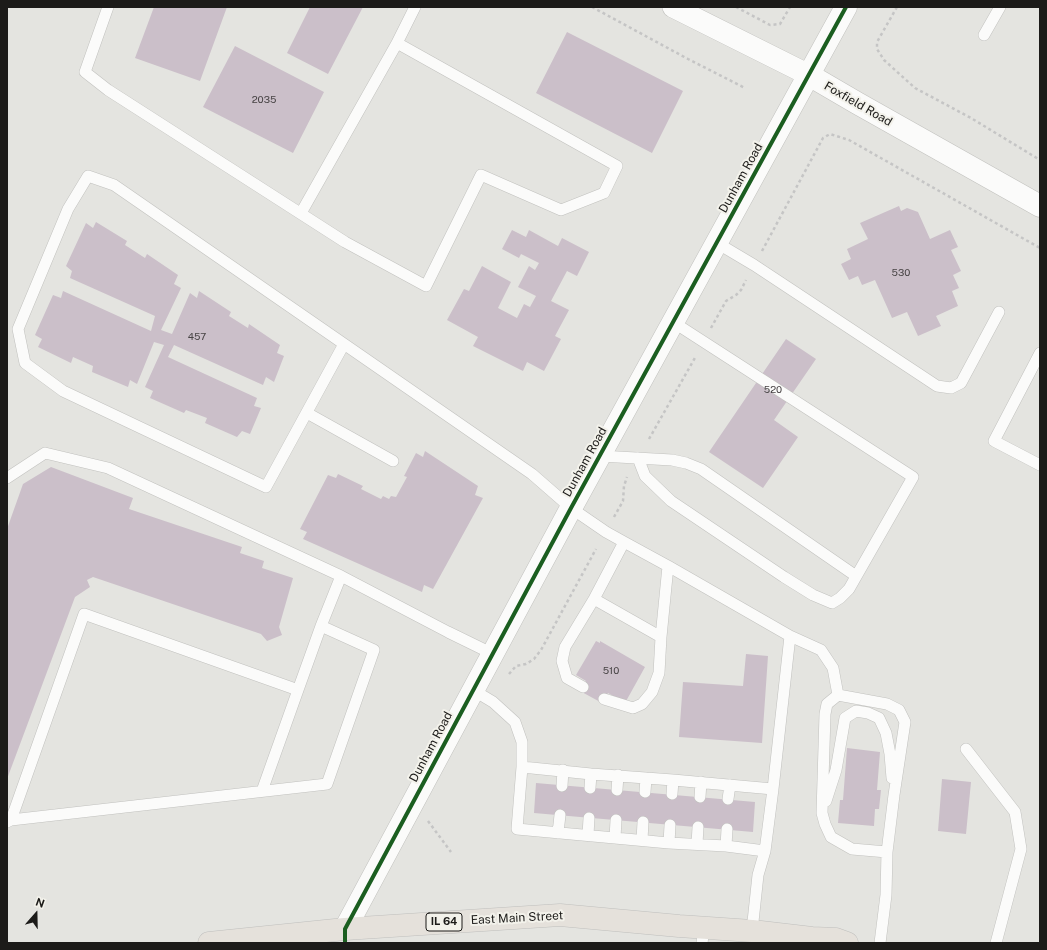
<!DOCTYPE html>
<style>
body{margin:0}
#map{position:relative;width:1047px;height:950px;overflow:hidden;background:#e4e4e0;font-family:"Public Sans",sans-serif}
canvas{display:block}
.frame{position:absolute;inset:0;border:8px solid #1c1b19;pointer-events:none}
.north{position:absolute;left:16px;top:894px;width:40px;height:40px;-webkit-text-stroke:3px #f3f2eb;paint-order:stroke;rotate:20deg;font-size:11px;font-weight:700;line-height:16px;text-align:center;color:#1c1b19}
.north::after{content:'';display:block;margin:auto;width:14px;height:18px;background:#1c1b19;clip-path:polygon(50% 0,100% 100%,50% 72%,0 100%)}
</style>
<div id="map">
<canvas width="1047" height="950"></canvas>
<div class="frame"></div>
<div class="north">N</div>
</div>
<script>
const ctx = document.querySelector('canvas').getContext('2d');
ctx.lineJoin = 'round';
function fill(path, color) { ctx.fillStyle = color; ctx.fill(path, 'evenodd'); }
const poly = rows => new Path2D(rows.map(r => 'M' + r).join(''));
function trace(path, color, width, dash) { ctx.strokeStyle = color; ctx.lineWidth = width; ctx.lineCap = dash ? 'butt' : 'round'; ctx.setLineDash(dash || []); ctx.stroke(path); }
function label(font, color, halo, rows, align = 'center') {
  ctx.font = font + ' "Public Sans",sans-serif'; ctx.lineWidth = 4; ctx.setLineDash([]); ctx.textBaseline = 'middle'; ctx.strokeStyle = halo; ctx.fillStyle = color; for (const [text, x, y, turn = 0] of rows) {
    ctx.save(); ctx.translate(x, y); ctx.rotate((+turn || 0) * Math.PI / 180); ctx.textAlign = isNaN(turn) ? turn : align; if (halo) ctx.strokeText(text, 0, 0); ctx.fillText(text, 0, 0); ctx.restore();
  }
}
fill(poly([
 [154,7,227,7,200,81,135,58],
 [310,7,363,7,328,74,287,53],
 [567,32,683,91,652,153,536,93],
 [235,46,324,92,293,153,203,107],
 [899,206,901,211,907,208,918,212,930,239,950,230,958,247,951,250,961,271,953,275,959,288,952,291,958,306,936,316,941,326,918,336,907,312,892,318,875,280,862,285,858,276,849,280,841,264,851,259,847,249,868,239,860,223],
 [96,222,127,241,125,245,145,258,147,254,178,275,174,284,181,288,161,330,172,334,190,293,197,298,199,291,231,312,229,316,248,328,249,324,280,345,277,353,284,356,274,382,266,377,263,385,174,345,168,357,257,398,254,406,261,408,250,434,242,431,237,437,205,423,207,418,186,410,184,413,150,398,153,391,145,387,164,345,154,342,137,384,130,380,128,387,92,372,93,366,73,357,71,363,38,347,42,339,35,335,53,295,61,298,63,291,151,331,155,316,70,278,72,271,66,266,86,223,93,228],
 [512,230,526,237,529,230,558,246,562,238,589,252,577,276,567,271,551,301,569,310,555,336,561,339,544,371,527,362,523,371,473,346,478,337,447,320,464,289,469,291,482,266,511,282,498,308,517,318,524,304,530,307,536,296,518,287,529,266,535,270,539,263,521,254,519,258,502,249],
 [786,339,816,359,774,420,798,437,763,488,709,452],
 [425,451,478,486,475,495,483,498,433,589,424,585,422,592,303,539,307,532,300,529,328,475,336,478,338,474,363,486,361,489,381,499,383,496,389,499,391,496,396,497,407,477,404,476,416,453,423,457],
 [51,467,133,498,129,509,242,547,240,553,264,561,262,568,293,578,279,627,282,635,267,641,261,634,93,577,87,580,90,587,75,597,7,779,7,529,23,484],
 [596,641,600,643,600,641,645,667,625,703,608,693,602,703,580,691,586,681,576,675],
 [746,654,768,656,762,743,679,737,683,682,743,686],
 [847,748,880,752,877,790,881,790,879,809,875,809,874,826,838,823,840,800,843,800],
 [942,779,971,782,966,834,938,831],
 [536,783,755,802,753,832,534,813]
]), '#cbbfc9');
const service = poly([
 [108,7,85,72,108,90,345,242,426,286,481,175,561,210,604,193,617,166,397,43,415,7],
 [984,35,1000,7],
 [301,213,397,43],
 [717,243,754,265,937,386,951,388,961,383,999,312],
 [344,344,266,487,63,391,25,363,18,329,68,209,88,176,114,185,344,344,532,474,571,508,606,532,624,542,594,599,661,637,668,566,624,542],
 [1040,353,994,441,1040,465],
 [307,413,393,461],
 [600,456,672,460,686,463,701,469,856,576],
 [638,458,645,476,671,501,784,577,813,595,832,603,840,598,849,589,913,477,673,322],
 [7,478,45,453,108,468,341,576],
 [668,566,790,636,773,789],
 [790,636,821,650,833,668,838,695],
 [583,687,567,678,562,661,565,647,594,599],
 [473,690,493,702,515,722,522,742,522,767,517,829,669,843,726,846,765,851],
 [604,699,633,708,642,704,652,692,659,673,661,637],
 [966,749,1015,812,1021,849,996,943],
 [522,767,591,774,673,780,773,789,765,851,758,875,752,931],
 [562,786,563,770],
 [590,788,591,774],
 [617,790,618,775],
 [262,791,298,690],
 [645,792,646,778],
 [672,794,673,780],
 [700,797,701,782],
 [728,799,730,785],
 [826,801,836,770,845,718,856,711,868,713,879,718,886,733,890,754,892,778],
 [11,820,84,614,298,690,321,626],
 [7,822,11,820,327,784,374,650,321,626,341,576,448,632,493,654],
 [558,833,560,815],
 [588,835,589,818],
 [615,838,616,820],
 [642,840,643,822],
 [669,843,670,825],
 [697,844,698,827],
 [726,846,727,829],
 [702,943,704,928],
 [880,943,886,895,887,852,894,795,905,722,899,710,887,704,838,695,827,704,825,714,822,813,825,824,831,837,852,849,887,852]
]);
const minor = poly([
 [673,7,809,75]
]);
const tertiary = poly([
 [809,75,857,103,1040,206],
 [345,929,571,508,846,7]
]);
const primary = poly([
 [209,943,345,929,560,915,679,926,752,931,812,938,836,939,847,943]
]);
trace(service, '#c1c1be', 12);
trace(minor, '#c1c1be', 22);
trace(tertiary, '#c1c1be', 23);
trace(primary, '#bfbfbd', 23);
trace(poly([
 [592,7,688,59,745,88],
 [736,7,770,25,780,24,790,7],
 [897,7,877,42,877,49,884,60,915,88,971,118,1040,160],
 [762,251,823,138,830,134,849,140,1040,248],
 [711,328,726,301,736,295,741,290,746,280],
 [649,439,696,356],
 [614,517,623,501,624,486,627,477],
 [509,674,516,666,526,664,534,659,541,650,596,549],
 [428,821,451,852]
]), '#c5c5c5', 2.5, [3, 3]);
trace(service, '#fbfbfa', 11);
trace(minor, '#fbfbfa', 21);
trace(tertiary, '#fbfbfa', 22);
trace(primary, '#e5e1db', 22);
trace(poly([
 [345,943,345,929,571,508,846,7]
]), '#1b5e20', 4);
label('10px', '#484445', null, [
 ["2035",264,100],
 ["530",901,273],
 ["457",197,337],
 ["520",773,390],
 ["510",611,671]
]);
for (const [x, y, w] of [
 [444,922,36]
]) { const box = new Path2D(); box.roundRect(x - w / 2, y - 9, w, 18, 3); ctx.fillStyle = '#f3f2eb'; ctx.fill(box); trace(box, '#1c1b19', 1); }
label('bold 11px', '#1c1b19', null, [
 ["IL 64",444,922]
]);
label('12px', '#1c1b19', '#f3f2eb', [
 ["Foxfield Road",858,104,30],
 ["Dunham Road",741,178,-61],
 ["Dunham Road",585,462,-61],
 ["Dunham Road",431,747,-62],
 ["East Main Street",517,918,-3]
]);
</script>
